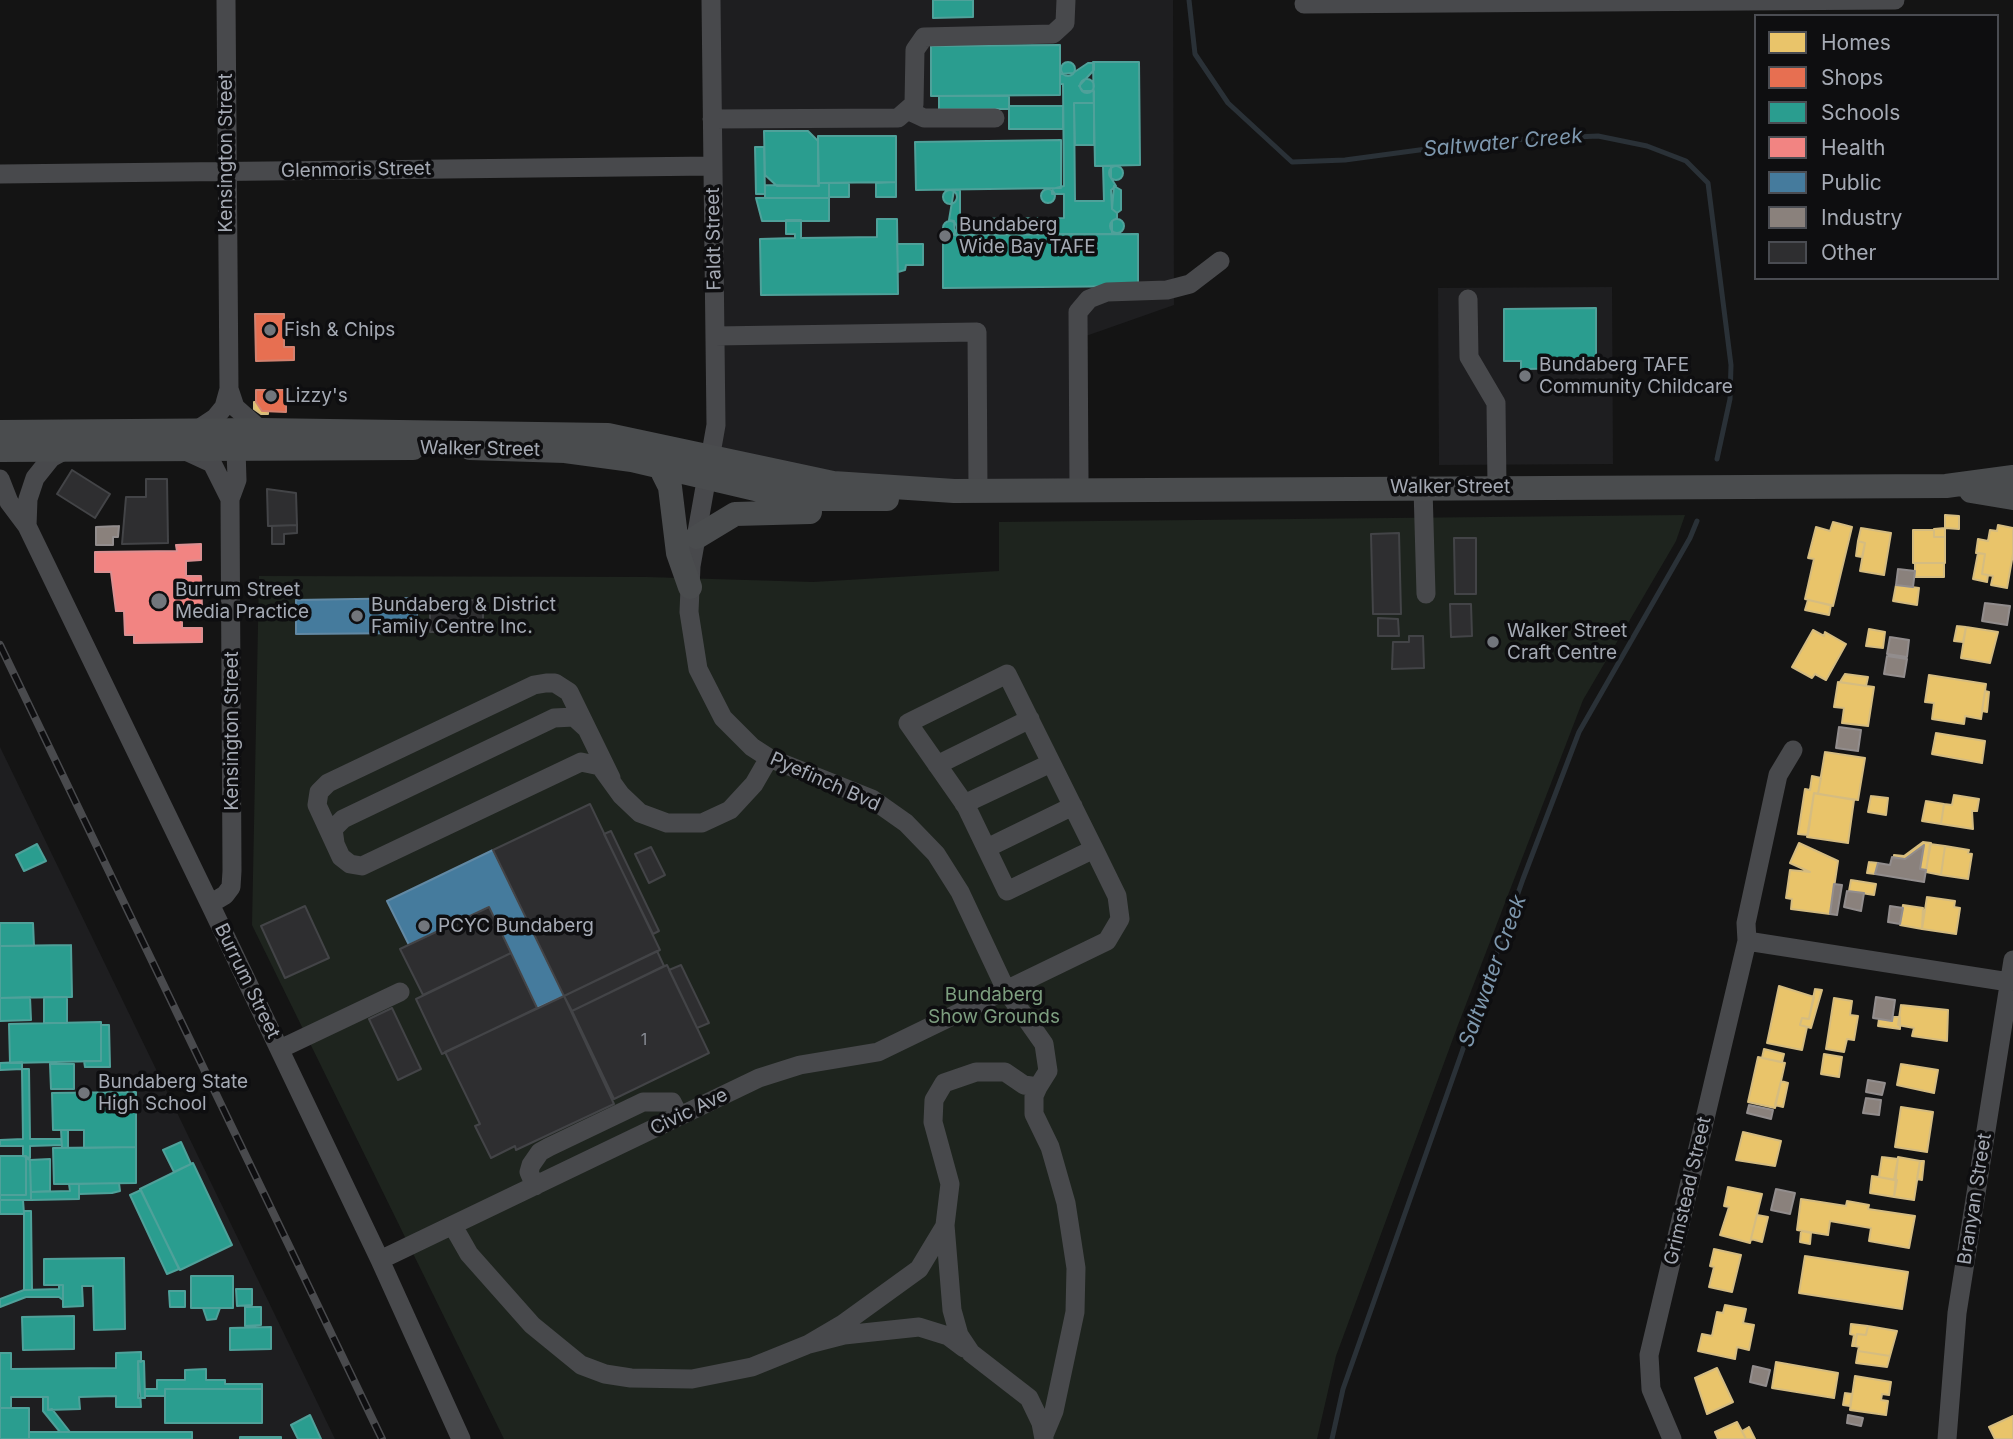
<!DOCTYPE html>
<style>
body{margin:0}
#map{position:relative;width:2013px;height:1439px;overflow:hidden;background:#141414;font-family:Inter,sans-serif}
canvas{display:block}
.legend{position:absolute;left:1754px;top:14px;width:245px;height:266px;box-sizing:border-box;background:#0e0e10;border:2px solid #4a4c52;margin:0;padding:9px 12px;list-style:none;font-size:21px;color:#a5aab4}
.legend li{display:flex;align-items:center;gap:14px;height:35px}
.legend b{width:35px;border:2px solid #4a4c52}
</style>
<div id="map">
<canvas width="2013" height="1439"></canvas>
<ul class="legend">
<li><b style="height:19px;background:#e9c46a"></b>Homes</li>
<li><b style="height:19px;background:#e76f51"></b>Shops</li>
<li><b style="height:19px;background:#2a9d8f"></b>Schools</li>
<li><b style="height:19px;background:#f28482"></b>Health</li>
<li><b style="height:19px;background:#457b9d"></b>Public</li>
<li><b style="height:19px;background:#8a817c"></b>Industry</li>
<li><b style="height:19px;background:#2e2e30"></b>Other</li>
</ul>
</div>
<script>
const ctx = document.querySelector('canvas').getContext('2d');
ctx.lineJoin = 'round';
function fill(path, color) { ctx.fillStyle = color; ctx.fill(path, 'evenodd'); }
const poly = rows => new Path2D(rows.map(r => 'M' + r).join(''));
function trace(path, color, width, dash) { ctx.strokeStyle = color; ctx.lineWidth = width; ctx.lineCap = dash ? 'butt' : 'round'; ctx.setLineDash(dash || []); ctx.stroke(path); }
function label(font, color, halo, rows, align = 'center') {
  ctx.font = font + ' Inter,sans-serif'; ctx.lineWidth = 7; ctx.setLineDash([]); ctx.textBaseline = 'middle'; ctx.strokeStyle = halo; ctx.fillStyle = color; for (const [text, x, y, turn = 0] of rows) {
    ctx.save(); ctx.translate(x, y); ctx.rotate((+turn || 0) * Math.PI / 180); ctx.textAlign = isNaN(turn) ? turn : align; if (halo) ctx.strokeText(text, 0, 0); ctx.fillText(text, 0, 0); ctx.restore();
  }
}
fill(poly([
 [713,0,1173,0,1174,305,1086,336,1089,488,954,489,714,453],
 [1612,287,1613,464,1439,465,1438,288],
 [0,747,335,1439,0,1439]
]), '#1e1e20');
fill(poly([
 [1685,515,1676,541,1583,700,1458,1025,1336,1356,1317,1439,504,1439,252,925,259,576,647,577,813,582,999,571,999,522]
]), '#1e241e');
const homes = poly([
 [254,402,258,402,262,411,268,410,268,414,261,414,254,409,254,402],
 [1945,515,1959,516,1959,529,1945,528,1945,515],
 [1833,522,1852,527,1833,606,1805,599,1814,559,1808,558,1816,527,1830,531,1833,522],
 [1998,525,2013,528,2013,554,2007,588,1991,585,1993,576,1982,574,1985,554,1976,553,1978,539,1988,541,1990,530,1997,531,1998,525],
 [1861,528,1891,533,1884,575,1860,571,1865,543,1858,541,1861,528],
 [1945,528,1945,537,1934,537,1934,529,1945,528],
 [1913,530,1934,530,1934,537,1945,537,1945,563,1913,563,1913,530],
 [1858,541,1865,543,1862,557,1856,556,1858,541],
 [1978,553,1985,554,1982,574,1988,575,1987,582,1973,579,1978,553],
 [1915,563,1944,563,1944,577,1915,577,1915,563],
 [1896,585,1919,588,1917,605,1893,601,1896,585],
 [1808,600,1831,605,1829,615,1805,610,1808,600],
 [1957,626,1966,627,1963,642,1954,641,1957,626],
 [1966,627,1998,632,1990,663,1961,658,1966,627],
 [1869,629,1885,632,1883,648,1866,646,1869,629],
 [1813,630,1824,636,1825,632,1846,644,1826,680,1815,674,1812,678,1792,667,1813,630],
 [1845,674,1868,677,1866,686,1840,682,1845,674],
 [1929,675,1986,684,1981,719,1965,716,1964,724,1932,719,1934,703,1925,702,1929,675],
 [1838,682,1874,687,1868,726,1842,723,1844,708,1834,707,1838,682],
 [1985,691,1989,692,1987,712,1982,711,1985,691],
 [1936,733,1985,741,1982,763,1932,754,1936,733],
 [1825,752,1865,758,1858,800,1818,794,1825,752],
 [1812,776,1821,778,1818,794,1814,793,1808,835,1798,834,1805,789,1810,790,1812,776],
 [1814,793,1854,800,1848,843,1807,837,1814,793],
 [1954,795,1979,799,1977,811,1972,811,1973,829,1941,824,1944,804,1952,805,1954,795],
 [1871,796,1888,798,1886,815,1868,812,1871,796],
 [1926,801,1944,804,1941,824,1922,821,1926,801],
 [1923,842,1931,843,1926,870,1920,869,1924,845,1905,859,1894,858,1894,855,1904,856,1923,842],
 [1799,843,1838,861,1830,914,1791,909,1792,899,1786,898,1790,870,1810,872,1790,863,1799,843],
 [1930,844,1945,846,1941,875,1926,872,1930,844],
 [1945,846,1969,850,1968,853,1972,854,1968,879,1941,875,1945,846],
 [1869,862,1878,863,1875,874,1867,873,1869,862],
 [1851,880,1876,884,1874,895,1849,891,1851,880],
 [1927,897,1955,901,1954,907,1960,908,1956,934,1922,929,1927,897],
 [1903,905,1923,908,1922,929,1900,925,1903,905],
 [1779,986,1814,997,1809,1019,1802,1018,1800,1025,1807,1027,1802,1050,1767,1043,1779,986],
 [1815,989,1822,990,1811,1028,1800,1025,1802,1018,1809,1019,1815,989],
 [1834,998,1852,1001,1850,1015,1858,1016,1854,1040,1847,1039,1844,1052,1826,1049,1834,998],
 [1901,1005,1948,1010,1947,1041,1912,1036,1914,1028,1898,1025,1901,1005],
 [1893,1017,1900,1017,1900,1029,1878,1026,1879,1019,1892,1021,1893,1017],
 [1764,1049,1784,1054,1782,1062,1762,1058,1764,1049],
 [1824,1054,1842,1057,1839,1077,1821,1074,1824,1054],
 [1758,1057,1785,1063,1775,1108,1748,1102,1758,1057],
 [1901,1064,1938,1070,1934,1093,1897,1085,1901,1064],
 [1781,1081,1788,1083,1783,1107,1775,1105,1781,1081],
 [1901,1107,1933,1112,1927,1152,1895,1147,1901,1107],
 [1743,1132,1781,1141,1775,1166,1736,1160,1743,1132],
 [1882,1157,1898,1159,1894,1180,1879,1177,1882,1157],
 [1898,1157,1920,1161,1914,1200,1894,1197,1898,1157],
 [1920,1161,1924,1161,1922,1180,1917,1179,1920,1161],
 [1872,1176,1897,1180,1894,1197,1870,1193,1872,1176],
 [1728,1187,1762,1194,1750,1243,1720,1235,1729,1207,1724,1206,1728,1187],
 [1801,1199,1846,1206,1847,1201,1869,1205,1868,1209,1915,1216,1909,1248,1869,1241,1871,1228,1830,1221,1828,1235,1797,1230,1801,1199],
 [1757,1215,1768,1217,1762,1242,1751,1239,1757,1215],
 [1801,1231,1811,1233,1810,1244,1800,1242,1801,1231],
 [1714,1249,1741,1255,1732,1292,1709,1287,1714,1267,1710,1266,1714,1249],
 [1805,1256,1908,1272,1902,1309,1799,1293,1805,1256],
 [1725,1305,1746,1309,1743,1323,1754,1325,1749,1350,1737,1347,1735,1359,1698,1351,1702,1334,1712,1336,1717,1312,1723,1313,1725,1305],
 [1851,1324,1868,1326,1866,1335,1857,1334,1855,1346,1852,1346,1854,1335,1850,1334,1851,1324],
 [1868,1326,1897,1331,1890,1356,1858,1351,1859,1347,1855,1346,1857,1334,1866,1335,1868,1326],
 [1858,1351,1890,1356,1887,1367,1856,1363,1858,1351],
 [1776,1362,1838,1373,1834,1398,1772,1388,1776,1362],
 [1717,1368,1733,1402,1707,1414,1695,1378,1717,1368],
 [1855,1376,1891,1382,1889,1395,1882,1394,1881,1400,1888,1401,1886,1415,1850,1410,1855,1376],
 [1845,1393,1852,1394,1850,1406,1843,1405,1845,1393],
 [2013,1416,2013,1439,1995,1439,1989,1427,2013,1416],
 [1737,1422,1746,1439,1718,1439,1715,1432,1737,1422],
 [1749,1427,1755,1439,1746,1439,1742,1431,1749,1427]
]);
fill(homes, '#e9c46a');
trace(homes, '#d5bc80', 2);
const shops = poly([
 [255,314,284,314,284,347,294,347,294,360,256,361,255,314],
 [256,390,286,390,286,412,262,411,256,402,256,390]
]);
fill(shops, '#e76f51');
trace(shops, '#d3816f', 2);
const schools = poly([
 [933,0,973,0,973,17,933,18,933,0],
 [1060,45,1060,95,931,96,931,46,1060,45],
 [1093,62,1139,62,1140,165,1095,166,1093,62],
 '1061 69a7 7 0 1 1 14 0a7 7 0 1 1-14 0Z',
 [1088,63,1094,63,1094,70,1079,86,1083,91,1094,91,1094,103,1074,103,1075,201,1104,201,1103,166,1111,166,1111,178,1116,186,1111,190,1112,209,1117,213,1117,218,1112,221,1112,234,1043,234,1043,229,959,229,959,235,955,235,954,221,949,220,954,190,960,190,960,219,1064,218,1064,194,1052,194,1052,189,1064,186,1063,84,1060,84,1060,74,1073,73,1088,63],
 '1080 86a7 7 0 1 1 14 0a7 7 0 1 1-14 0Z',
 [939,96,1009,96,1009,109,939,109,939,96],
 [1074,103,1094,103,1094,145,1075,145,1074,103],
 [1009,106,1063,106,1063,129,1009,129,1009,106],
 [764,131,808,131,818,141,819,186,777,186,765,175,764,131],
 [818,136,896,136,896,182,818,183,818,136],
 [1061,140,1061,188,916,190,915,142,1061,140],
 [755,147,764,147,765,194,756,194,755,147],
 '1109 173a7 7 0 1 1 14 0a7 7 0 1 1-14 0Z',
 [896,182,896,197,876,197,876,183,896,182],
 [818,183,829,183,829,198,765,198,765,185,819,186,818,183],
 [829,183,849,183,849,197,829,197,829,183],
 [1114,186,1121,190,1121,210,1117,213,1112,209,1114,186],
 '1041 196a7 7 0 1 1 14 0a7 7 0 1 1-14 0Z',
 '943 197a7 7 0 1 1 14 0a7 7 0 1 1-14 0Z',
 [756,198,829,198,829,221,762,221,756,198],
 [877,219,897,219,898,294,761,295,760,239,795,238,795,234,786,234,786,220,801,220,801,238,877,237,877,219],
 '1110 226a7 7 0 1 1 14 0a7 7 0 1 1-14 0Z',
 '943 228a7 7 0 1 1 14 0a7 7 0 1 1-14 0Z',
 [1138,234,1138,286,943,288,943,235,1138,234],
 [897,244,923,244,923,265,906,265,905,270,898,272,897,244],
 [1596,308,1596,368,1521,369,1521,361,1504,361,1504,309,1596,308],
 [37,844,46,861,24,871,16,855,37,844],
 [0,923,33,923,34,946,0,946,0,923],
 [71,945,72,997,0,998,0,946,71,945],
 [30,997,31,1020,0,1021,0,998,30,997],
 [44,997,67,997,67,1023,44,1023,44,997],
 [101,1022,101,1061,10,1063,9,1024,101,1022],
 [101,1025,109,1025,110,1067,85,1067,84,1061,101,1061,101,1025],
 [22,1062,22,1069,0,1070,0,1063,22,1062],
 [50,1064,74,1064,74,1089,51,1089,50,1064],
 [22,1069,29,1069,30,1139,61,1139,62,1145,30,1146,30,1158,23,1156,23,1146,0,1146,0,1140,23,1139,22,1069],
 [136,1092,136,1147,84,1148,84,1130,53,1130,52,1093,136,1092],
 [61,1130,68,1130,68,1148,62,1148,61,1130],
 [181,1142,191,1164,174,1172,163,1150,181,1142],
 [136,1147,136,1183,54,1184,53,1148,136,1147],
 [0,1156,26,1156,26,1195,0,1195,0,1156],
 [26,1158,30,1160,31,1200,0,1200,0,1195,26,1195,26,1158],
 [50,1159,50,1191,31,1192,30,1160,50,1159],
 [193,1163,232,1245,180,1270,140,1189,193,1163],
 [119,1183,120,1191,112,1193,79,1194,79,1184,119,1183],
 [69,1184,79,1184,79,1199,31,1200,31,1192,70,1191,69,1184],
 [141,1190,179,1269,167,1274,130,1195,141,1190],
 [0,1200,23,1200,24,1214,0,1214,0,1200],
 [24,1211,31,1211,32,1290,24,1290,24,1211],
 [124,1258,125,1329,94,1330,93,1286,82,1286,83,1306,63,1307,63,1285,44,1285,44,1259,124,1258],
 [191,1276,233,1276,233,1308,191,1308,191,1276],
 [59,1285,63,1285,63,1300,59,1297,26,1297,0,1307,0,1299,24,1290,59,1289,59,1285],
 [236,1289,252,1289,252,1305,237,1306,236,1289],
 [169,1291,185,1291,185,1307,170,1307,169,1291],
 [245,1307,261,1307,261,1325,245,1326,245,1307],
 [203,1308,220,1308,216,1319,207,1320,203,1308],
 [74,1316,74,1349,23,1350,22,1317,74,1316],
 [271,1327,271,1349,230,1350,230,1328,271,1327],
 [141,1352,141,1362,138,1361,141,1407,116,1407,116,1396,79,1397,80,1409,48,1410,48,1397,11,1397,11,1408,0,1408,0,1353,11,1353,11,1369,116,1368,116,1353,141,1352],
 [138,1361,144,1361,145,1398,138,1398,138,1361],
 [206,1369,206,1380,225,1380,225,1384,262,1384,262,1389,165,1389,165,1396,145,1396,145,1389,157,1389,157,1380,185,1380,185,1370,206,1369],
 [165,1389,262,1389,262,1423,165,1423,165,1389],
 [43,1397,48,1397,48,1410,52,1409,70,1432,60,1432,43,1411,43,1397],
 [0,1408,29,1408,29,1439,0,1439,0,1408],
 [310,1415,321,1439,298,1439,291,1425,310,1415],
 [29,1432,192,1432,192,1439,29,1439,29,1432],
 [240,1437,281,1437,281,1439,240,1439,240,1437]
]);
fill(schools, '#2a9d8f');
trace(schools, '#4fa19a', 2);
const health = poly([
 [201,544,201,560,186,561,186,576,201,576,202,609,182,609,182,628,202,628,202,642,134,643,134,635,125,635,124,611,116,611,111,572,95,572,95,552,177,551,176,545,201,544]
]);
fill(health, '#f28482');
trace(health, '#db8f91', 2);
const public = poly([
 [417,598,417,633,296,634,296,600,417,598],
 [493,850,564,996,537,1008,489,907,409,945,387,901,493,850]
]);
fill(public, '#457b9d');
trace(public, '#6289a4', 2);
const industry = poly([
 [119,526,118,537,113,537,113,545,96,545,96,527,119,526],
 [1898,569,1915,571,1913,587,1896,585,1898,569],
 [1985,603,2010,606,2007,625,1982,621,1985,603],
 [1890,637,1909,640,1907,657,1887,654,1890,637],
 [1887,656,1907,659,1904,677,1884,674,1887,656],
 [1839,727,1861,730,1858,751,1836,748,1839,727],
 [1924,845,1920,869,1926,870,1924,882,1875,874,1878,863,1890,865,1892,857,1905,859,1924,845],
 [1834,884,1842,885,1837,915,1830,914,1834,884],
 [1847,891,1864,893,1861,911,1844,907,1847,891],
 [1890,906,1903,908,1900,924,1888,922,1890,906],
 [1876,997,1895,1000,1892,1021,1873,1018,1876,997],
 [1868,1080,1885,1083,1882,1095,1866,1092,1868,1080],
 [1866,1098,1881,1100,1879,1115,1863,1113,1866,1098],
 [1749,1105,1773,1110,1771,1119,1747,1113,1749,1105],
 [1776,1189,1795,1193,1790,1214,1771,1210,1776,1189],
 [1753,1366,1770,1370,1766,1386,1750,1382,1753,1366],
 [1848,1415,1863,1418,1861,1426,1847,1423,1848,1415]
]);
fill(industry, '#8a817c');
trace(industry, '#928d8d', 2);
trace(poly([
 [1189,0,1195,54,1228,103,1292,162,1345,160,1486,141,1598,136,1647,146,1686,161,1708,183,1731,365,1730,399,1717,459],
 [1332,1439,1343,1389,1523,879,1579,732,1690,538,1697,521]
]), '#2a3137', 5);
const building = poly([
 [72,470,110,494,95,518,57,494,72,470],
 [146,479,167,479,168,543,122,544,126,497,146,497,146,479],
 [267,489,296,493,297,525,268,526,267,489],
 [297,525,297,533,284,534,284,544,272,544,272,526,297,525],
 [1399,533,1401,614,1373,614,1371,534,1399,533],
 [1454,538,1476,538,1476,594,1455,594,1454,538],
 [483,600,483,632,430,632,430,601,483,600],
 [1450,604,1471,604,1472,636,1451,637,1450,604],
 [1378,618,1398,619,1399,636,1378,636,1378,618],
 [1409,636,1423,636,1424,668,1392,669,1393,642,1409,642,1409,636],
 [590,804,660,950,564,996,493,850,590,804],
 [611,831,659,931,653,934,604,834,611,831],
 [651,847,665,875,649,883,635,854,651,847],
 [305,906,329,958,285,978,261,926,305,906],
 [489,907,511,953,423,995,400,949,489,907],
 [657,951,664,966,572,1011,564,996,657,951],
 [511,953,537,1008,442,1054,416,999,511,953],
 [667,965,709,1053,614,1099,572,1011,667,965],
 [681,965,709,1023,697,1028,669,970,681,965],
 [564,996,614,1104,516,1150,515,1146,491,1158,475,1126,480,1124,445,1052,564,996],
 [392,1008,421,1069,398,1080,369,1019,392,1008]
]);
fill(building, '#2e2e30');
trace(building, '#434447', 2);
trace(poly([
 [711,0,716,425,691,566,689,612,698,669,723,718,752,747,769,758,872,799,906,823,936,854,960,892,1006,990,1044,1044,1048,1071,1038,1087],
 [1304,4,1895,0],
 [909,111,924,118,995,118],
 [712,119,898,118,914,104,915,50,924,37,1053,34,1065,23,1066,0],
 [0,174,713,166],
 [1468,299,1469,357,1496,403,1497,487],
 [715,336,977,332,978,491],
 [229,389,235,407,261,430],
 [197,430,215,418,224,407,229,389,226,0],
 [186,451,212,463,230,499],
 [0,479,9,502,27,526,210,904,380,1260,461,1439],
 [1423,488,1426,594],
 [1079,490,1078,312,1089,299,1107,292,1167,290,1190,284,1220,261],
 [27,526,28,499,35,478,51,458,64,451],
 [937,765,1030,719],
 [611,778,569,692,555,683,546,683,534,685,328,783,319,792,317,805,341,857,350,864,362,866,581,762,600,766,621,795,640,813,667,823,702,823,730,810,754,784,769,758],
 [964,804,1051,763],
 [335,843,333,829,343,819,554,718,574,717,586,728],
 [987,848,1073,806],
 [210,904,225,895,231,887,232,871,230,499,237,480,236,449,228,440],
 [1747,941,2009,982],
 [280,1049,400,992],
 [535,1186,529,1172,531,1165,540,1152,549,1147,643,1102,672,1102,679,1116],
 [453,1226,469,1254,532,1325,581,1365,605,1374,631,1378,692,1379,752,1367,809,1344],
 [945,1226,919,1269,843,1324,809,1344,844,1335,919,1327,948,1336,964,1348],
 [380,1260,759,1078,800,1065,878,1052,1107,941,1120,919,1117,896,1094,849,1007,674,908,723,966,806,1007,891,1094,849],
 [1044,1439,1041,1423,1029,1398,971,1353,959,1335,952,1310,945,1225,950,1184,933,1122,934,1100,944,1083,976,1072,1005,1072,1024,1085,1038,1087,1034,1096,1034,1114,1050,1147,1066,1203,1076,1268,1075,1312,1054,1411,1044,1435],
 [1672,1439,1651,1389,1649,1355,1747,941,1746,923,1778,775,1793,750],
 [1947,1439,1957,1313,2013,960]
]), '#48494c', 19);
trace(poly([
 [0,432,261,430,608,435,833,483,954,491,1946,486,2013,477],
 [470,448,565,451,632,460,798,499,887,499],
 [0,450,413,448],
 [660,467,670,487,678,553,690,587],
 [1971,491,2013,498],
 [697,537,735,514,810,512]
]), '#4a4c4e', 24);
const rail = poly([
 [0,645,382,1439]
]);
trace(rail, '#494a4d', 8);
trace(rail, '#0e0e10', 5, [16]);
for (const [x, y, r, color] of [
 [945,236,7,"#72767c"],
 [270,330,7,"#72767c"],
 [1525,376,7,"#72767c"],
 [271,396,7,"#72767c"],
 [159,601,9,"#72767c"],
 [357,616,7,"#72767c"],
 [1493,642,7,"#72767c"],
 [424,926,7,"#72767c"],
 [84,1093,7,"#72767c"]
]) { const dot = new Path2D(); dot.arc(x, y, r, 0, 2 * Math.PI); ctx.fillStyle = color; ctx.fill(dot); trace(dot, '#0e0e10', 2.5); }
label('16px', '#878b93', null, [
 ["1",644,1040]
]);
label('19px', '#a5aab4', '#0e0e10', [
 ["Kensington Street",226,153,-90],
 ["Glenmoris Street",356,170,-1],
 ["Faldt Street",714,239,-91],
 ["Walker Street",480,449,1],
 ["Walker Street",1450,487],
 ["Kensington Street",232,731,-90],
 ["Pyefinch Bvd",825,782,24],
 ["Burrum Street",247,981,64],
 ["Civic Ave",689,1112,-26],
 ["Grimstead Street",1688,1191,-77],
 ["Branyan Street",1975,1199,-81]
]);
label('19px', '#a5aab4', '#0e0e10', [
 ["Bundaberg",959,225],
 ["Wide Bay TAFE",959,247],
 ["Fish & Chips",284,330],
 ["Bundaberg TAFE",1539,365],
 ["Community Childcare",1539,387],
 ["Lizzy's",285,396],
 ["Burrum Street",175,590],
 ["Media Practice",175,612],
 ["Bundaberg & District",371,605],
 ["Family Centre Inc.",371,627],
 ["Walker Street",1507,631],
 ["Craft Centre",1507,653],
 ["PCYC Bundaberg",438,926],
 ["Bundaberg State",98,1082],
 ["High School",98,1104]
], 'left');
label('19px', '#7d9e7f', '#0e0e10', [
 ["Bundaberg",994,995],
 ["Show Grounds",994,1017]
]);
label('italic 21px', '#7e98ae', '#0e0e10', [
 ["Saltwater Creek",1503,143,-5],
 ["Saltwater Creek",1493,971,-70]
]);
</script>
